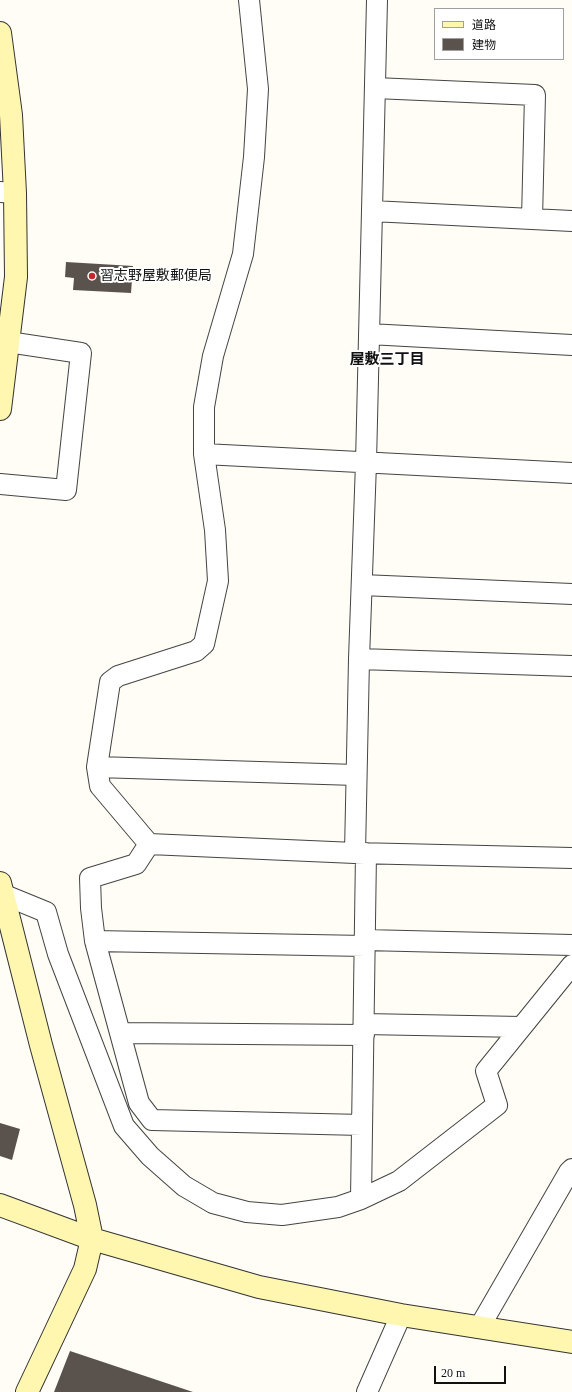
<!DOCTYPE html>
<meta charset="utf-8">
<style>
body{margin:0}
#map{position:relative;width:572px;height:1392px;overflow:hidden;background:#fffdf5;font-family:"Times New Roman","Noto Sans JP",serif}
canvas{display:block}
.legend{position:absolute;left:434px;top:8px;width:130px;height:52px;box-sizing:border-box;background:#fff;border:1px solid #a0a0a0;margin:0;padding:5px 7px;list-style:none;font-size:12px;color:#111}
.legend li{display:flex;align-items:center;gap:8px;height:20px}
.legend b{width:20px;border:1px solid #a0a0a0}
.scale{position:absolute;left:434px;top:1366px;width:72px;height:18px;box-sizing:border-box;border:2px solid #111;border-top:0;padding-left:5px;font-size:12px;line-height:14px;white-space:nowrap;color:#111;-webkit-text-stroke:3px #fff;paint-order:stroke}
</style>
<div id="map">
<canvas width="572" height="1392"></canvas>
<ul class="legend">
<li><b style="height:5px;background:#fff6b0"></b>道路</li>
<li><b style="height:11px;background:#5a524d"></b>建物</li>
</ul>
<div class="scale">20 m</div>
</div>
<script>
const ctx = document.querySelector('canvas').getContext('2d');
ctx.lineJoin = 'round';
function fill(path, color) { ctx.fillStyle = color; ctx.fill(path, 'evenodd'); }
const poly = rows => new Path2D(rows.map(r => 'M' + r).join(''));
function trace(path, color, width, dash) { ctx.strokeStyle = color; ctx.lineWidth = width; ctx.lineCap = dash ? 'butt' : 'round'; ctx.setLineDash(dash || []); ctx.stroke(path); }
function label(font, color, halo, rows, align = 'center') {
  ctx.font = font + ' "Times New Roman","Noto Sans JP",serif'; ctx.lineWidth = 4; ctx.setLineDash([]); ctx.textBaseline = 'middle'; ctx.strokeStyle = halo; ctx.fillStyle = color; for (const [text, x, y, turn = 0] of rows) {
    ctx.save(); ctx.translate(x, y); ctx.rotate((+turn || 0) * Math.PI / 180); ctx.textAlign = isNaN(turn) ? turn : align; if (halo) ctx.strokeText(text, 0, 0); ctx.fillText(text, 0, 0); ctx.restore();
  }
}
fill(poly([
 [66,262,133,266,131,293,73,290,74,278,65,277],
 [0,1123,20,1129,12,1160,0,1156],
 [70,1351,193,1392,54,1392]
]), '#5a524d');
const street = poly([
 [249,0,258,89,254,157,243,254,213,356,204,407,204,454,215,530,218,581,204,644,196,651,118,676,110,682,97,767,100,786,149,844,355,853,572,858],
 [375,88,535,95,532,219],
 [0,192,15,193],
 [372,211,572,221],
 [369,334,572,345],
 [204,454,572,473],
 [0,484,66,490,81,353,8,342],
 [362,585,572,594],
 [359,659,572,666],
 [97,767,356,775],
 [149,844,136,864,90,878,91,908,95,941,139,1103,152,1120,362,1125],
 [355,853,359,659,366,463,377,0],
 [2,894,46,912,58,954,124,1126,150,1156,184,1186,213,1203,247,1212,282,1215,338,1207,361,1199,399,1181,497,1105,486,1071,572,965],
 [365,940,572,945],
 [95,941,365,946],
 [364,1024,521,1027],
 [121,1033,364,1035],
 [361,1199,366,853],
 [479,1328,569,1172,572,1169],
 [367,1392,401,1315]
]);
const secondary = poly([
 [0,33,11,115,15,193,16,277,0,409],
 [0,883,41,1045,85,1205,92,1239,85,1269,27,1392],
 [0,1205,92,1239,259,1287,401,1315,572,1342]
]);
trace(street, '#444', 22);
trace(secondary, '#333', 24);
trace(street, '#fff', 20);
trace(secondary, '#fff6b0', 22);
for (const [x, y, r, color] of [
 [92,276,4,"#c4262e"]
]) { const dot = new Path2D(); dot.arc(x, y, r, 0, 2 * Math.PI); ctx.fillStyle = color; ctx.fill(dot); trace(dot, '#fff', 1.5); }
label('14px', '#111', '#fff', [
 ["習志野屋敷郵便局",100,276]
], 'left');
label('bold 15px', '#111', '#fff', [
 ["屋敷三丁目",387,360]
]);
</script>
